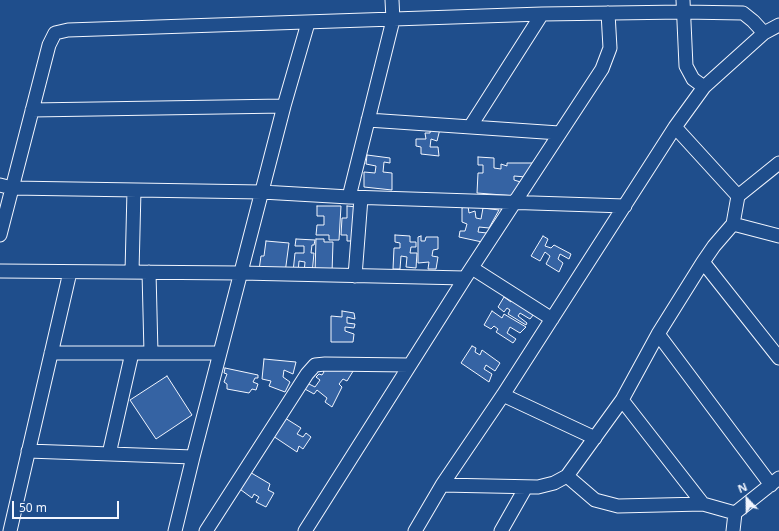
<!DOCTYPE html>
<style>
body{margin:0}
#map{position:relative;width:779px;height:531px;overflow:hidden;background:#1f4e8c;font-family:"Noto Sans",sans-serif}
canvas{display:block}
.north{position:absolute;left:727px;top:479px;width:40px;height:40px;-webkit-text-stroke:3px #1f4e8c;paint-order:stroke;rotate:338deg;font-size:11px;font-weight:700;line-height:16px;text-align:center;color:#f2f6ff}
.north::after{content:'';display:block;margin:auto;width:14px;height:18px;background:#f2f6ff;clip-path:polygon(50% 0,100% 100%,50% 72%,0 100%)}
.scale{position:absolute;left:12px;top:501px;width:107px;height:18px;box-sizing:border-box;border:2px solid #f2f6ff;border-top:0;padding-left:5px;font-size:12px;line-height:14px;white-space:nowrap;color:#f2f6ff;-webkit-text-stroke:3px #1f4e8c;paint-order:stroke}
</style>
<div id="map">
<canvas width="779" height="531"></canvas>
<div class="north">N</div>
<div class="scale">50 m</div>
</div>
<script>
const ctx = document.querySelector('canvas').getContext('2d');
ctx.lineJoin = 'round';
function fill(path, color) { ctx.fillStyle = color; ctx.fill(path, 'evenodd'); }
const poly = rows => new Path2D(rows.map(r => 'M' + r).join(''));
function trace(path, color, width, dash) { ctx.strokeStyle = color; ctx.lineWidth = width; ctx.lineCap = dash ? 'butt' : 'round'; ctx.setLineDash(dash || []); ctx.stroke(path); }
const building = poly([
 [431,127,440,129,437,141,431,139,430,147,438,147,439,156,421,154,421,147,416,146,416,139,426,139,425,133,430,133,431,127],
 [367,155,390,158,390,163,384,162,383,172,392,173,392,190,364,187,364,172,375,173,376,166,366,164,367,155],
 [478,157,494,158,494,168,501,169,501,164,507,166,507,163,534,163,526,177,514,176,514,180,524,183,516,196,477,193,478,173,483,173,483,165,478,165,478,157],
 [317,206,341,206,339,240,329,240,329,235,316,235,317,225,324,225,324,216,317,216,317,206],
 [347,206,357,207,356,241,347,241,347,235,341,235,342,218,347,218,347,206],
 [468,206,469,213,475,211,476,218,481,219,483,208,499,210,489,228,479,227,478,232,487,233,482,242,459,237,460,231,465,231,467,224,462,222,462,208,468,206],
 [395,235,410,236,410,242,416,242,416,247,411,247,410,253,417,253,416,268,406,267,407,257,401,256,400,269,393,269,394,248,400,248,400,243,395,242,395,235],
 [421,236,421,241,425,241,426,237,438,237,438,249,433,250,432,256,438,257,436,269,428,269,429,262,418,263,418,237,421,236],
 [543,236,548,239,545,246,551,248,554,245,571,254,569,259,560,254,558,259,563,263,559,272,546,264,550,256,545,252,540,261,531,256,543,236],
 [296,239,315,240,314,245,312,245,311,253,314,253,312,274,304,273,305,262,299,261,298,273,293,272,295,253,304,253,304,246,295,246,296,239],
 [316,239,324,239,324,242,333,242,332,273,315,273,316,239],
 [266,241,289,243,285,273,259,270,261,256,264,256,266,241],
 [515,296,537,310,530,319,520,313,518,316,527,323,526,325,508,314,510,310,507,308,504,312,498,307,504,297,511,302,515,296],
 [342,311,354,313,355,319,347,317,347,323,355,324,354,328,345,327,345,331,354,334,353,342,331,342,331,316,342,317,342,311],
 [492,311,502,318,504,314,526,327,520,333,510,327,507,333,516,339,513,343,496,332,498,329,494,326,491,329,484,325,492,311],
 [472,346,476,348,475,352,480,355,482,350,500,363,495,371,486,365,484,369,492,374,489,382,461,363,472,346],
 [264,359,296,362,293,374,284,370,283,377,290,382,285,392,269,386,271,381,262,379,264,359],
 [320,367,355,368,347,381,343,379,339,384,342,387,332,407,325,402,327,398,317,390,314,394,303,388,307,383,315,387,320,380,316,377,319,374,322,375,324,372,320,367],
 [225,368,258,375,258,378,255,378,253,382,258,384,256,390,252,389,249,393,227,389,227,384,224,382,227,374,224,373,225,368],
 [167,376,192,415,156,439,130,400,167,376],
 [285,418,301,428,297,434,303,437,306,433,311,437,303,449,299,446,297,452,273,436,285,418],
 [248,471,270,484,268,490,274,493,266,507,256,502,259,497,254,494,252,498,237,487,248,471]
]);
fill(building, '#3563a3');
trace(building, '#f2f6ff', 1);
const street = poly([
 [683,0,686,66,693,79,704,87],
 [32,110,284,106],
 [368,120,559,133],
 [470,127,542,14],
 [675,127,738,196],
 [0,185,12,188,262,192,349,197,625,206],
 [349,197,393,20,392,0],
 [733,224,779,236],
 [0,235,49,45,55,33,68,30,542,14,683,12,743,13,753,21,764,33],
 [703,262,779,358],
 [472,268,552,319],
 [0,271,241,273,465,278],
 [132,272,134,190],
 [149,272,151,353],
 [355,276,361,198],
 [658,334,771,485],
 [51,353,220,353],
 [503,395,595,438],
 [622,400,703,504],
 [28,451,193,457],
 [109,454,132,353],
 [567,476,595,500,618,506,703,504,735,513],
 [442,485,538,487,554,483,567,476,622,400,658,334,703,262,714,246,733,224,738,196,779,163],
 [10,531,70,272],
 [175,531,193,457,284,106,308,23],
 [206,531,307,374,315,365,325,364,409,365],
 [305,531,465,278,602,69,610,48,608,13],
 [415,531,442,485,503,395,675,127,704,87,764,33,779,25],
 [501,531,526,487],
 [733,531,735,513,779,478]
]);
trace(street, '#f2f6ff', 15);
trace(street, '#1f4e8c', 13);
</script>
